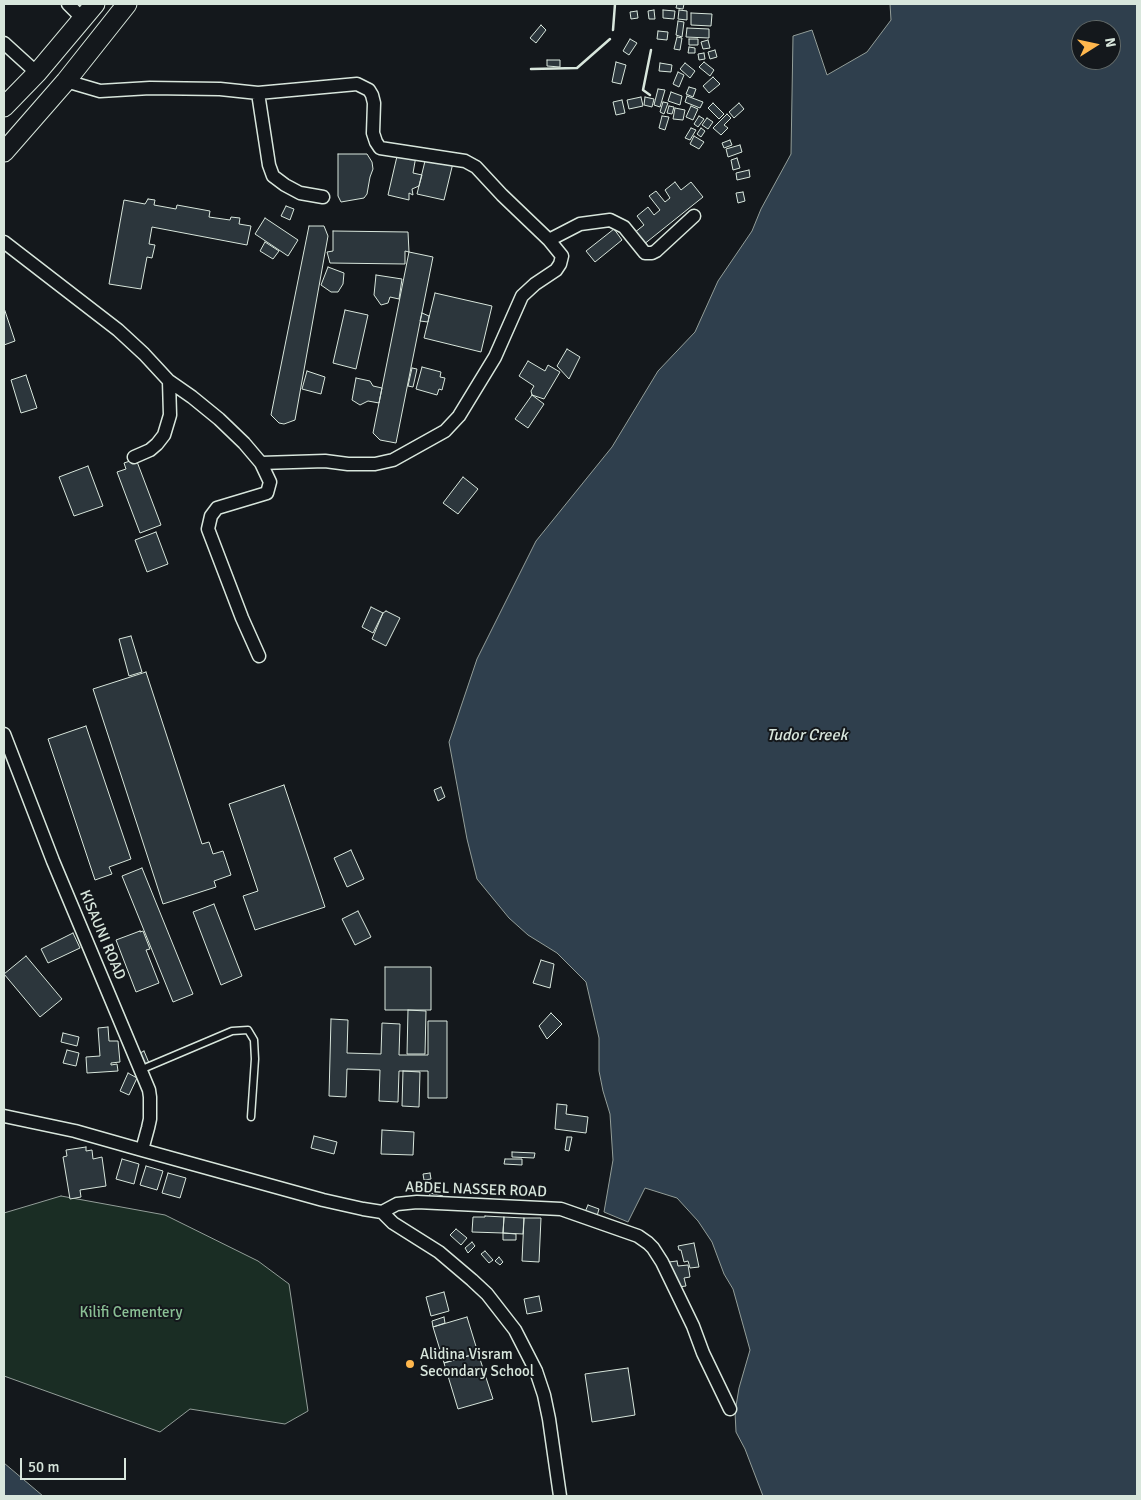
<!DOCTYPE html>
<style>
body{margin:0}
#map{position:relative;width:1141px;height:1500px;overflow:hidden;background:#14181c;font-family:Signika,sans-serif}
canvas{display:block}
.frame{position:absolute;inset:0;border:5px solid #d8e6dc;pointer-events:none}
.north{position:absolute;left:1071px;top:20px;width:50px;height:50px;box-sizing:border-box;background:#14181c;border:1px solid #626a69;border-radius:50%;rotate:80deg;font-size:14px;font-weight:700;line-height:20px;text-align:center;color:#d8e6dc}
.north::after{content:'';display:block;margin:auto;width:18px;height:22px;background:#ffb74d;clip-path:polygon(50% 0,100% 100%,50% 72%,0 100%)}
.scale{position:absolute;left:20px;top:1458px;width:106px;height:22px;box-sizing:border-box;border:2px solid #d8e6dc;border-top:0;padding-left:6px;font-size:15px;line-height:18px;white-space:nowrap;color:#d8e6dc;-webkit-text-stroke:4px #14181c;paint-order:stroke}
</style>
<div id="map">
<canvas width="1141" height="1500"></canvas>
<div class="frame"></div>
<div class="north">N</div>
<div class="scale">50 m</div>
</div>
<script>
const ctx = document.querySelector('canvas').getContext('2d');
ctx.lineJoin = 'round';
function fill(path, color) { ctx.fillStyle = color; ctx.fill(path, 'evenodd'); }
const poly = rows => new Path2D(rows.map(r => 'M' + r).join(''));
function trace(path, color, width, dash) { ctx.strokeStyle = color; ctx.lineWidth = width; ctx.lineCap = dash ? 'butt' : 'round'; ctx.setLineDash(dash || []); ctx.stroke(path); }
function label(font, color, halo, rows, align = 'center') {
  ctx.font = font + ' Signika,sans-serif'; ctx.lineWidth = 4; ctx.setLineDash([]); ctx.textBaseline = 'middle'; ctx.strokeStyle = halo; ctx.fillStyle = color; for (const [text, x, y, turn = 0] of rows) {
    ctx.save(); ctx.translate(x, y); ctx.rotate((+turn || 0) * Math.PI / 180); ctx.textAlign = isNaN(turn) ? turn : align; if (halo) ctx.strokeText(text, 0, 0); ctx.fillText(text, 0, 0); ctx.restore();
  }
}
const green = poly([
 [61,1196,165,1215,258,1261,289,1284,308,1411,285,1424,190,1409,160,1432,4,1376,4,1213,61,1196]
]);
fill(green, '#1a2d24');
trace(green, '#939e99', 1);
const water = poly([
 [890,4,1137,4,1137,1496,763,1496,745,1449,736,1432,735,1412,739,1388,750,1350,733,1289,724,1274,712,1242,698,1221,677,1198,645,1188,628,1222,604,1212,613,1160,610,1114,603,1091,599,1071,599,1038,586,982,557,953,528,935,509,918,477,879,467,839,449,742,477,659,536,541,612,447,658,371,695,332,718,281,752,231,761,209,791,154,793,36,812,30,827,75,867,52,891,20,890,4],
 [1081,30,1111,30,1111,60,1081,60,1081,30],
 [4,1463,43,1496,4,1496,4,1463]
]);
fill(water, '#2f3f4d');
trace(water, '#939e99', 1);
const building = poly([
 [677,4,684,4,683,9,676,8,677,4],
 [654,10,655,19,649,19,648,11,654,10],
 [663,10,675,11,674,19,663,18,663,10],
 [679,10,687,11,687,20,678,19,679,10],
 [637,11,638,18,631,19,630,12,637,11],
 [691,13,712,14,711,26,691,25,691,13],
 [678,21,684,22,682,37,676,35,678,21],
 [541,25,546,30,536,43,530,38,541,25],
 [687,28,709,29,709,38,686,37,687,28],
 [658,31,668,32,667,40,657,39,658,31],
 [677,37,682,38,680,50,674,49,677,37],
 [630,39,637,43,629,55,623,51,630,39],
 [689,39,698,39,698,45,689,45,689,39],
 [708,40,710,48,703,49,701,42,708,40],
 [689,47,695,48,695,53,688,53,689,47],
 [715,50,717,57,710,59,708,52,715,50],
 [704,53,705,59,699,60,698,54,704,53],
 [547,60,560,60,560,67,547,66,547,60],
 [616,62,626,65,621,84,612,82,616,62],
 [704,62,714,70,710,76,699,67,704,62],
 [660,63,672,65,671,72,659,71,660,63],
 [685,63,695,71,690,78,680,69,685,63],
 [678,72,684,75,679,87,673,84,678,72],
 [713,77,720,84,709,93,703,86,713,77],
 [689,87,696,89,693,97,686,94,689,87],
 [658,89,665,90,660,107,654,105,658,89],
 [671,92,682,96,680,105,668,101,671,92],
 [687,96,703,102,700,108,685,102,687,96],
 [641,97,643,106,629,109,627,100,641,97],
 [645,97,654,99,652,107,644,105,645,97],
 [622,100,625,113,616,115,613,102,622,100],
 [663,102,668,103,664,114,660,112,663,102],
 [713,103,724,114,719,119,708,108,713,103],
 [739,103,744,109,734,118,729,112,739,103],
 [669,106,674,107,672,114,667,113,669,106],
 [691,106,698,109,693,120,686,117,691,106],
 [675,108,685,110,683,120,673,119,675,108],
 [727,114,731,118,724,125,728,128,721,135,713,128,727,114],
 [662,116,669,117,665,130,659,128,662,116],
 [699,116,704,119,698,127,694,124,699,116],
 [707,118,713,122,708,129,702,125,707,118],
 [691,128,696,130,690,140,685,138,691,128],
 [701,128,705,131,701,137,697,134,701,128],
 [694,136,704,142,699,149,690,144,694,136],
 [730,140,732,145,724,148,722,143,730,140],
 [740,145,742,152,728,157,726,149,740,145],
 [398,152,416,156,413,173,422,175,419,186,412,189,413,195,409,193,409,200,388,195,398,152],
 [338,154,367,154,372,162,373,169,370,177,367,194,364,198,341,202,338,196,338,154],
 [426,157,453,163,444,200,417,194,426,157],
 [737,158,740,168,733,170,731,160,737,158],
 [749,170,750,177,737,180,736,173,749,170],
 [675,182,681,190,691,182,703,197,643,245,634,233,644,225,637,216,648,207,654,215,660,210,649,196,656,191,665,202,670,198,665,190,675,182],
 [743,192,745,201,738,203,736,193,743,192],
 [148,199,155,200,154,205,176,209,177,205,210,211,209,217,230,220,231,217,240,218,239,224,251,226,247,245,152,227,149,244,155,245,152,258,147,257,141,289,109,284,124,200,145,204,148,199],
 [286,206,294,209,290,220,281,216,286,206],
 [265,218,298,240,288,256,255,234,265,218],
 [309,226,324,226,328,236,295,420,284,424,279,423,271,415,309,226],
 [614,229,622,240,595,262,586,251,614,229],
 [333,231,408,232,409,252,405,251,405,264,330,263,327,252,333,251,333,231],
 [265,242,279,251,273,259,260,251,265,242],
 [409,252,433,257,396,443,380,440,373,433,409,252],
 [328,267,344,273,343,284,338,292,331,292,321,285,328,267],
 [376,275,402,279,399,299,390,297,388,303,381,305,374,295,376,275],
 [435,293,492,306,481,352,424,338,435,293],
 [4,308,15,341,4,345,4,308],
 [345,310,368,315,356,369,333,363,345,310],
 [422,313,429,316,428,322,420,321,422,313],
 [567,349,580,357,569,379,557,366,567,349],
 [528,361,545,371,548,365,560,372,544,399,532,395,531,391,534,386,519,376,528,361],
 [422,367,441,372,440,377,445,378,442,390,439,389,437,395,416,389,422,367],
 [412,368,417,369,413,387,408,386,412,368],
 [307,371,325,377,321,394,302,389,307,371],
 [26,375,37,408,21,413,11,380,26,375],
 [356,378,370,381,373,386,382,388,379,403,368,401,360,405,352,400,356,378],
 [532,395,544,404,528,428,515,419,532,395],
 [136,459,161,525,140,533,117,472,126,469,124,463,136,459],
 [88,466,103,506,74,516,59,477,88,466],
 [463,477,478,489,458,514,443,503,463,477],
 [156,532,168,564,147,572,135,540,156,532],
 [371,607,383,613,373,633,362,627,371,607],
 [386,611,400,618,386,646,372,639,383,613,386,611],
 [131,636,142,672,129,676,119,639,131,636],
 [146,672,202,844,209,842,213,854,223,851,231,875,214,881,216,887,163,904,93,689,146,672],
 [86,726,131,859,109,867,112,874,95,880,48,739,86,726],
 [284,785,325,907,255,930,243,896,258,891,229,804,284,785],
 [441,787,445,797,438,801,434,790,441,787],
 [351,850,364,879,347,887,334,858,351,850],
 [142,868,193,994,173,1002,122,876,142,868],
 [214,904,242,976,221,985,193,912,214,904],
 [358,911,371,937,355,945,342,919,358,911],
 [140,931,140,932,143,931,150,949,146,950,159,983,136,992,116,940,140,931],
 [73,933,80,948,48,963,41,949,73,933],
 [26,956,62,999,40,1017,4,974,26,956],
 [541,960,554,964,550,988,533,983,541,960],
 [385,967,431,967,431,1010,385,1010,385,967],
 [408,1010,426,1011,425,1054,407,1054,408,1010],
 [551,1013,562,1024,547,1039,539,1026,551,1013],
 [331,1019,348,1020,347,1053,381,1054,382,1023,400,1024,399,1055,428,1055,428,1021,447,1021,447,1098,428,1098,428,1071,399,1071,398,1102,379,1101,380,1070,347,1069,346,1097,329,1096,331,1019],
 [108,1027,109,1041,118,1041,120,1062,111,1063,111,1065,117,1064,118,1071,87,1073,86,1057,100,1056,98,1028,108,1027],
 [63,1033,79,1037,77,1046,61,1042,63,1033],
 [67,1050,79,1053,76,1066,63,1063,67,1050],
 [144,1051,149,1063,143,1066,138,1054,144,1051],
 [403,1071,420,1072,419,1107,402,1106,403,1071],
 [128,1073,137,1078,129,1095,120,1091,128,1073],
 [557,1104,567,1105,566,1114,588,1117,586,1133,555,1129,557,1104],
 [382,1130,414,1132,413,1155,381,1154,382,1130],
 [314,1136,337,1142,334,1154,311,1148,314,1136],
 [567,1137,572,1137,569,1151,565,1150,567,1137],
 [86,1147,86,1151,92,1150,93,1159,102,1157,106,1186,80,1190,81,1197,70,1199,63,1157,67,1156,66,1150,86,1147],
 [512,1152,535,1153,534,1158,512,1157,512,1152],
 [122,1159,139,1164,134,1184,116,1179,122,1159],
 [505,1159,522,1159,522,1165,504,1164,505,1159],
 [146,1166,163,1171,157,1190,140,1185,146,1166],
 [168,1173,186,1178,180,1198,162,1193,168,1173],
 [430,1173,431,1179,424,1180,423,1174,430,1173],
 [430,1193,443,1196,442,1202,429,1200,430,1193],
 [588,1205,599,1209,597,1216,585,1212,588,1205],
 [485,1216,504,1217,503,1233,472,1232,473,1217,485,1217,485,1216],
 [504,1217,524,1218,523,1234,503,1233,504,1217],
 [524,1218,541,1218,539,1262,522,1261,524,1218],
 [456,1229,467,1238,461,1245,450,1235,456,1229],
 [503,1233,516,1234,516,1240,503,1240,503,1233],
 [472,1242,475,1246,468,1253,465,1248,472,1242],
 [694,1243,699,1267,690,1268,688,1261,684,1262,681,1250,679,1250,678,1246,694,1243],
 [485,1251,493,1260,489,1263,481,1254,485,1251],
 [499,1257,503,1262,500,1265,495,1261,499,1257],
 [677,1261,678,1266,688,1265,690,1277,684,1278,686,1286,678,1287,673,1280,669,1262,677,1261],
 [444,1292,449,1311,431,1316,426,1297,444,1292],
 [539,1296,542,1311,527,1314,524,1299,539,1296],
 [444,1317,445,1323,433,1327,432,1321,444,1317],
 [467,1317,478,1353,444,1363,433,1327,467,1317],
 [478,1353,493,1399,458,1409,444,1363,478,1353],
 [628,1368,635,1415,592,1422,585,1374,628,1368]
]);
fill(building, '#2c363c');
trace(building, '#d8e6dc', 1);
const lane = poly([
 [140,1070,232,1031,248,1030,254,1040,255,1059,251,1117]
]);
const street = poly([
 [68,4,82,18],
 [4,43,37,73],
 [66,81,100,91,150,88,220,89,258,93,357,84,369,90,372,95,374,103,373,133,376,142,380,148,465,161,476,167,502,195,549,240,562,256,560,264,556,270,535,284,522,296,495,357,459,416,445,431,393,460,375,464,348,464,325,461,261,463],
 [258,93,269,165,273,176,285,185,300,193,323,197],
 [549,240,580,224,610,220,624,227,645,253,652,253,656,251,694,216],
 [4,242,118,330,144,354,169,381,192,397,219,419,244,443,261,463,270,482,267,493,217,508,211,516,208,529,242,618,259,656],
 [134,457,150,450,157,444,164,435,170,415,169,381],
 [4,734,53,861,149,1090,150,1097,150,1119,148,1128,142,1150],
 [4,1116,75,1131,142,1150,323,1200,363,1209,382,1212,397,1204,417,1202,561,1209,638,1236,648,1243,653,1248,662,1262,693,1326,703,1353,730,1409],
 [382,1212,393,1223,439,1252,472,1280,487,1294,515,1330,536,1371,544,1395,549,1419,560,1496]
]);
const secondary = poly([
 [4,107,37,73,95,4],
 [4,152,66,81,127,4]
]);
trace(lane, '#d8e6dc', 9);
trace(street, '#d8e6dc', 15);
trace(secondary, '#d8e6dc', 21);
trace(lane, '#14181c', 6);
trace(street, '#14181c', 12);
trace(secondary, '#14181c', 19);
trace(poly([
 [613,30,615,4],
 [531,69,577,68,610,39],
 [650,95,643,90,651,50]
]), '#d8e6dc', 2.5);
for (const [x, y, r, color] of [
 [410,1364,5,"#ffb74d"]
]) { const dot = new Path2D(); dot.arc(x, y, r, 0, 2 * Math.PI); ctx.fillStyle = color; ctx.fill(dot); trace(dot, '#14181c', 2); }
label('15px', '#d8e6dc', '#14181c', [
 ["KISAUNI ROAD",102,935,67],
 ["ABDEL NASSER ROAD",476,1190,2]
]);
label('15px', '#8ac095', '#14181c', [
 ["Kilifi Cementery",131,1313]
]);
label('15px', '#d8e6dc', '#14181c', [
 ["Alidina Visram",420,1355],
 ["Secondary School",420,1372]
], 'left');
label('italic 16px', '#d8e6dc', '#14181c', [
 ["Tudor Creek",807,736]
]);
</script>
